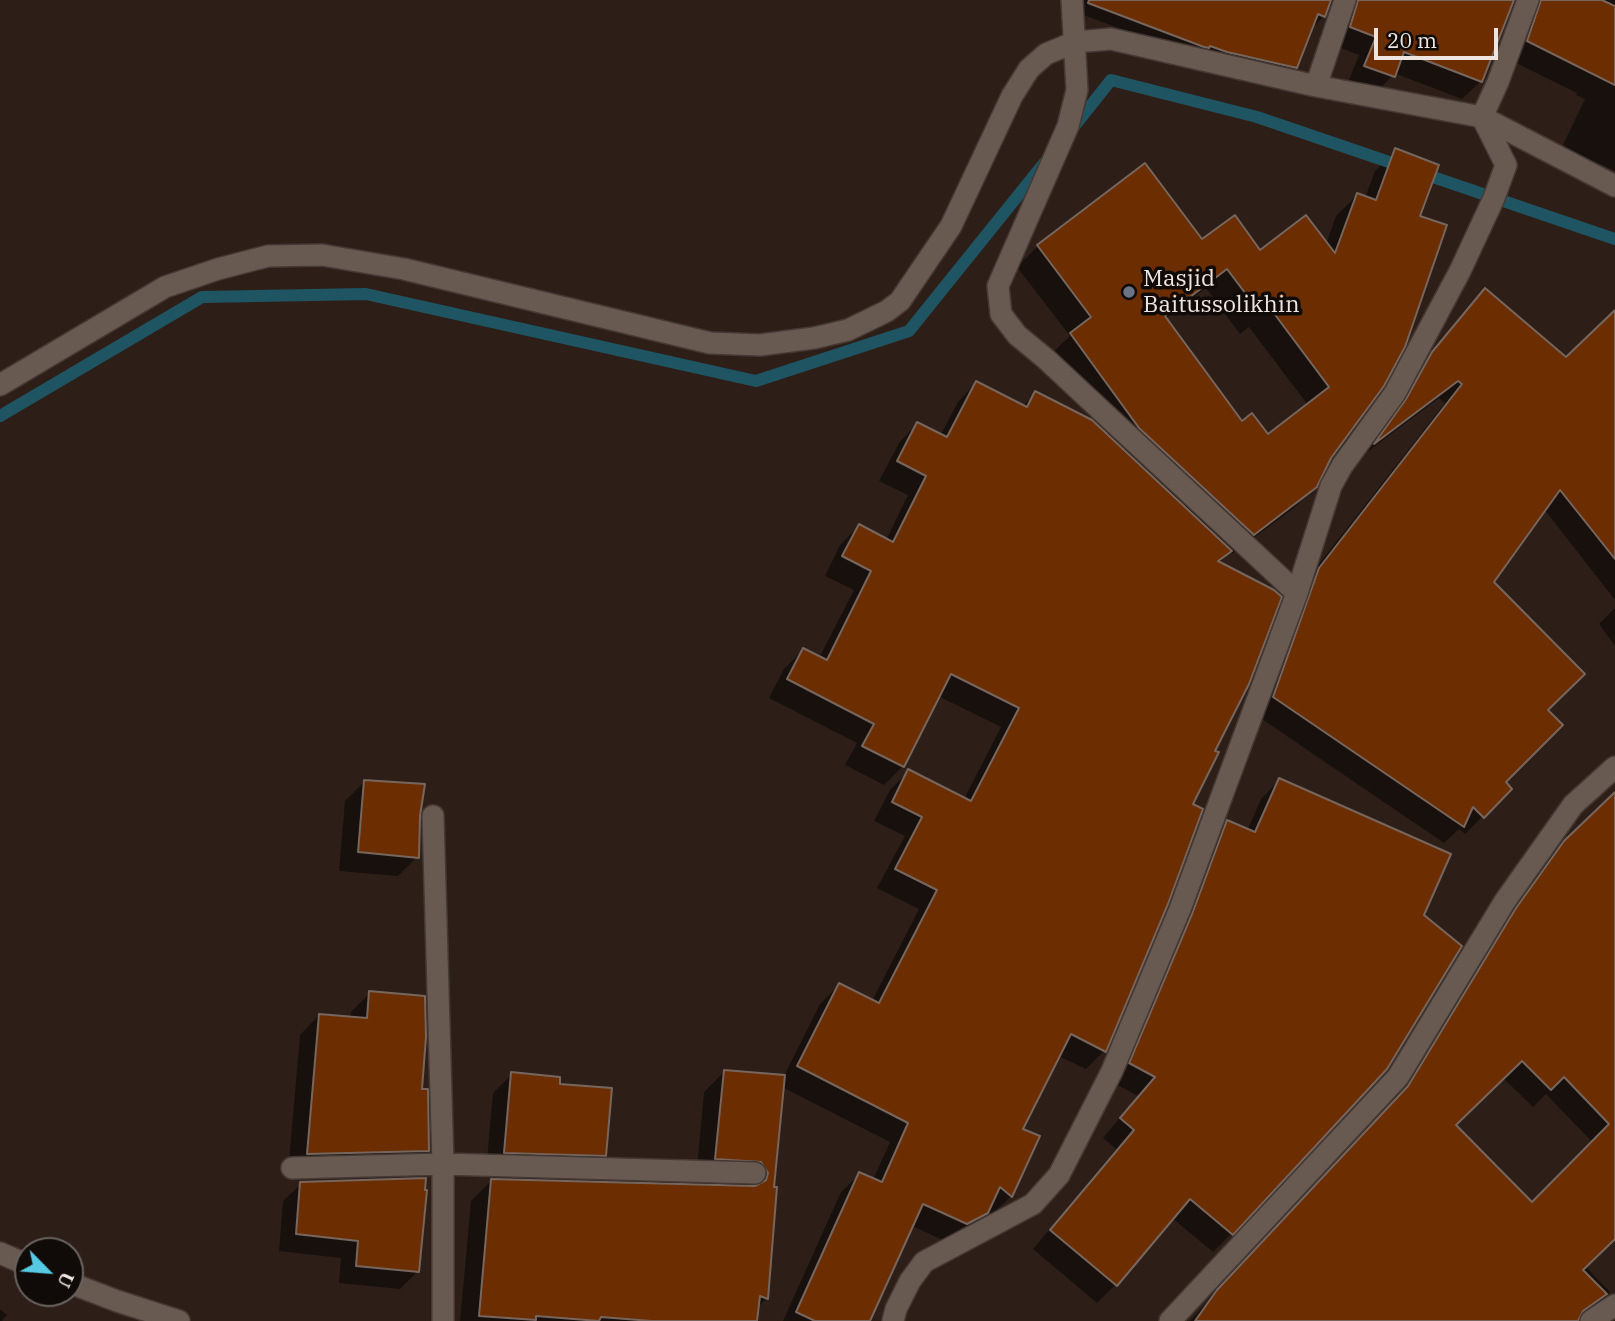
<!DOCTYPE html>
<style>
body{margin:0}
#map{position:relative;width:1615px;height:1321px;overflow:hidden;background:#2d1f18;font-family:"IBM Plex Serif",serif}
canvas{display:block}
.north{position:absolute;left:14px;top:1237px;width:70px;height:70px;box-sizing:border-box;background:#100b08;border:2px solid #69625e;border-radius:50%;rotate:115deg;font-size:19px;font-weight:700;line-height:28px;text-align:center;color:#eee5e0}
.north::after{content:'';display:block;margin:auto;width:24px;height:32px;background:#57c9e2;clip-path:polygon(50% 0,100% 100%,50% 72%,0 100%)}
.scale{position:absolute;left:1374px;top:28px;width:124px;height:32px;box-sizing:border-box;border:4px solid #eee5e0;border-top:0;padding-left:9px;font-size:21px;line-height:24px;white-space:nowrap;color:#eee5e0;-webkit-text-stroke:5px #100b08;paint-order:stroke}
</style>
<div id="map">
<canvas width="1615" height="1321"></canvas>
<div class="north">U</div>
<div class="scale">20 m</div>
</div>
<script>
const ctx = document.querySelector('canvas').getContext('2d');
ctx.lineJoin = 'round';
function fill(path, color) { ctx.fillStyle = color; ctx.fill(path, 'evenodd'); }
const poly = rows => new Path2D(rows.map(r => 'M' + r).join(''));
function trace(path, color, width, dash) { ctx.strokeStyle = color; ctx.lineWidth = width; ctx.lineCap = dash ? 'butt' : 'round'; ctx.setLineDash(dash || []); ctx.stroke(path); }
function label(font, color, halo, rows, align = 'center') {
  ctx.font = font + ' "IBM Plex Serif",serif'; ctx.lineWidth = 7; ctx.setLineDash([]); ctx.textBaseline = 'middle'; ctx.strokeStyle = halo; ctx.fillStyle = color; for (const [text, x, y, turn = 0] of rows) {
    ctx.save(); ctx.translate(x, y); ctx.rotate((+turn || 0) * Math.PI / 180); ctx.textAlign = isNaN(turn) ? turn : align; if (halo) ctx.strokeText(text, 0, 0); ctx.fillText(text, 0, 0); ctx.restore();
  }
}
fill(poly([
 [1067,0,1615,0,1615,171,1562,147,1585,99,1576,95,1577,93,1510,60,1521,11,1513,5,1510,6,1481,81,1462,99,1394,73,1375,95,1347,85,1359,55,1333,45,1336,9,1329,4,1324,16,1309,31,1295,67,1277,86,1064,8],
 [1396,150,1330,457,1315,486,1294,508,1232,554,1229,551,1217,563,1213,751,1190,805,1104,1051,1086,1069,1058,1056,1021,1130,1037,1137,1011,1196,992,1215,987,1211,967,1232,947,1242,912,1226,868,1321,783,1321,841,1192,860,1174,873,1180,890,1142,782,1087,766,1299,757,1308,756,1321,460,1321,471,1201,492,1180,743,1186,741,1182,696,1179,704,1092,724,1072,784,1076,820,1004,839,985,872,1001,919,909,877,888,905,836,874,821,890,790,909,771,964,799,1001,727,938,696,903,766,884,785,845,765,857,743,769,698,784,669,803,650,819,658,854,590,825,576,840,545,859,526,886,540,908,495,879,481,899,443,917,424,940,436,958,402,976,383,1022,407,1036,393,1108,438,1110,436,1050,355,1070,336,1017,267,1038,246,1144,166,1201,242,1260,252,1326,244,1336,216,1357,195,1365,198,1375,171],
 [1206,288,1240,334,1249,327,1308,405,1267,436,1242,423,1165,319],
 [1485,291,1566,359,1615,318,1615,600,1544,509,1492,582,1546,710,1503,782,1510,789,1465,834,1459,829,1444,843,1256,715,1301,587,1445,403,1439,398,1363,455,1389,419,1414,372,1467,308],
 [1615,608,1615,646,1599,624],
 [1279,780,1232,1233,1213,1252,1172,1218,1116,1284,1097,1303,1033,1249,1116,1149,1103,1138,1138,1096,1112,1082,1209,841,1227,822,1247,831,1261,799],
 [364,782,417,857,398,876,339,871,345,801],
 [1615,805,1615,1237,1585,1266,1610,1292,1593,1310,1576,1321,1190,1321,1390,1106,1498,928,1546,861,1565,842],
 [1503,1078,1533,1107,1546,1094,1593,1143,1532,1204,1454,1125],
 [370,993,420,1090,427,1151,408,1170,288,1173,300,1035,319,1015,350,1018,351,1012],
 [512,1074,558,1085,604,1155,585,1174,486,1171,493,1093],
 [301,1184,418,1271,400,1289,339,1283,341,1258,279,1251,283,1201],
 [0,1309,7,1315,2,1321,0,1321]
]), '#0007');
trace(poly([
 [1072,129,1111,80,1257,117,1615,239],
 [0,416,202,297,366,294,756,381,909,331,1045,162]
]), '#1f5563', 12);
const building = poly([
 [1089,0,1331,0,1325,17,1318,14,1297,68,1227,52,1210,46,1209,48,1204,47,1088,3,1089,0],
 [1358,0,1514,0,1482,82,1404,52,1395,77,1364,66,1376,37,1350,27,1358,0],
 [1541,0,1602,0,1615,6,1615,85,1527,41,1541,0],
 [1395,148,1439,165,1420,216,1447,225,1405,347,1384,386,1331,458,1317,487,1254,535,1139,428,1070,333,1091,317,1037,245,1145,163,1202,239,1235,215,1260,250,1306,215,1335,253,1357,193,1376,200,1395,148],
 [1227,269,1261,314,1270,308,1329,387,1268,434,1252,413,1242,421,1165,316,1227,269],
 [1485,288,1566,357,1615,310,1615,559,1560,490,1494,582,1585,674,1548,710,1563,725,1506,782,1512,789,1484,818,1473,807,1464,827,1273,697,1319,568,1462,384,1458,381,1374,444,1406,399,1432,352,1485,288],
 [976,381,1027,407,1035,391,1092,420,1232,551,1218,561,1274,590,1282,597,1249,684,1215,751,1219,752,1193,804,1203,809,1168,904,1106,1052,1071,1034,1023,1129,1040,1136,1012,1197,1000,1187,988,1213,967,1224,923,1204,870,1321,815,1321,796,1312,859,1172,882,1182,908,1123,797,1066,839,983,879,1003,937,890,895,869,922,817,892,802,908,769,971,801,1019,708,951,674,904,767,862,746,874,724,787,679,803,648,827,660,871,571,842,556,859,524,893,542,926,476,897,461,917,422,947,437,976,381],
 [1279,778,1451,854,1424,915,1462,946,1387,1069,1233,1235,1190,1199,1117,1286,1050,1230,1134,1130,1120,1118,1155,1077,1129,1063,1192,914,1227,820,1255,832,1279,778],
 [364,780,425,784,420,816,419,858,358,852,364,780],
 [1615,792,1615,1239,1583,1270,1607,1294,1583,1311,1578,1321,1195,1321,1217,1290,1408,1086,1516,908,1564,841,1615,792],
 [1522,1061,1551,1090,1564,1077,1609,1124,1532,1202,1456,1125,1522,1061],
 [369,991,425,996,426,1037,422,1089,428,1089,429,1151,307,1154,319,1014,367,1018,369,991],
 [724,1070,785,1075,774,1187,777,1187,768,1299,760,1296,757,1321,651,1321,601,1317,599,1321,536,1316,536,1320,479,1316,491,1179,755,1186,766,1180,768,1173,761,1162,715,1159,724,1070],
 [511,1072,560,1077,560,1084,612,1088,606,1156,504,1153,511,1072],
 [426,1178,425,1190,427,1190,419,1272,356,1266,358,1241,296,1234,300,1182,426,1178]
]);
fill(building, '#6c2e01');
trace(building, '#76665e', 2);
const minor = poly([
 [1072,0,1077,90,1068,126,998,286,1001,314,1017,335,1046,359,1297,593],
 [1316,86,1345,0],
 [0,385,165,287,218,269,268,256,322,255,404,269,710,343,760,345,814,338,848,330,887,311,900,301,951,226,1012,96,1029,69,1046,54,1075,42,1111,39,1316,86,1482,117,1615,186],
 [433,816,443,1164,443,1321],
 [292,1168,443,1164,755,1173],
 [893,1321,896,1309,910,1281,924,1262,1033,1204,1059,1175,1112,1071,1180,909,1297,593,1331,486,1342,466,1395,393,1460,271,1494,198,1506,165,1482,117,1498,82,1528,0],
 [1170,1321,1398,1077,1505,901,1573,805,1615,767],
 [1591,1321,1615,1305]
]);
const tertiary = poly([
 [0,1253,28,1265],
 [70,1283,117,1301,179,1321]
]);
trace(minor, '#443934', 24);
trace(tertiary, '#443934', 24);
trace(minor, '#685951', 21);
trace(tertiary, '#685951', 21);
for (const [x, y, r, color] of [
 [1129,292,7,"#6b7280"]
]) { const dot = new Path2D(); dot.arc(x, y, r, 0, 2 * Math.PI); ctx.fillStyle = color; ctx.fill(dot); trace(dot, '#100b08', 2.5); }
label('23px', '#eee5e0', '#100b08', [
 ["Masjid",1143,279],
 ["Baitussolikhin",1143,305]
], 'left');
</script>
